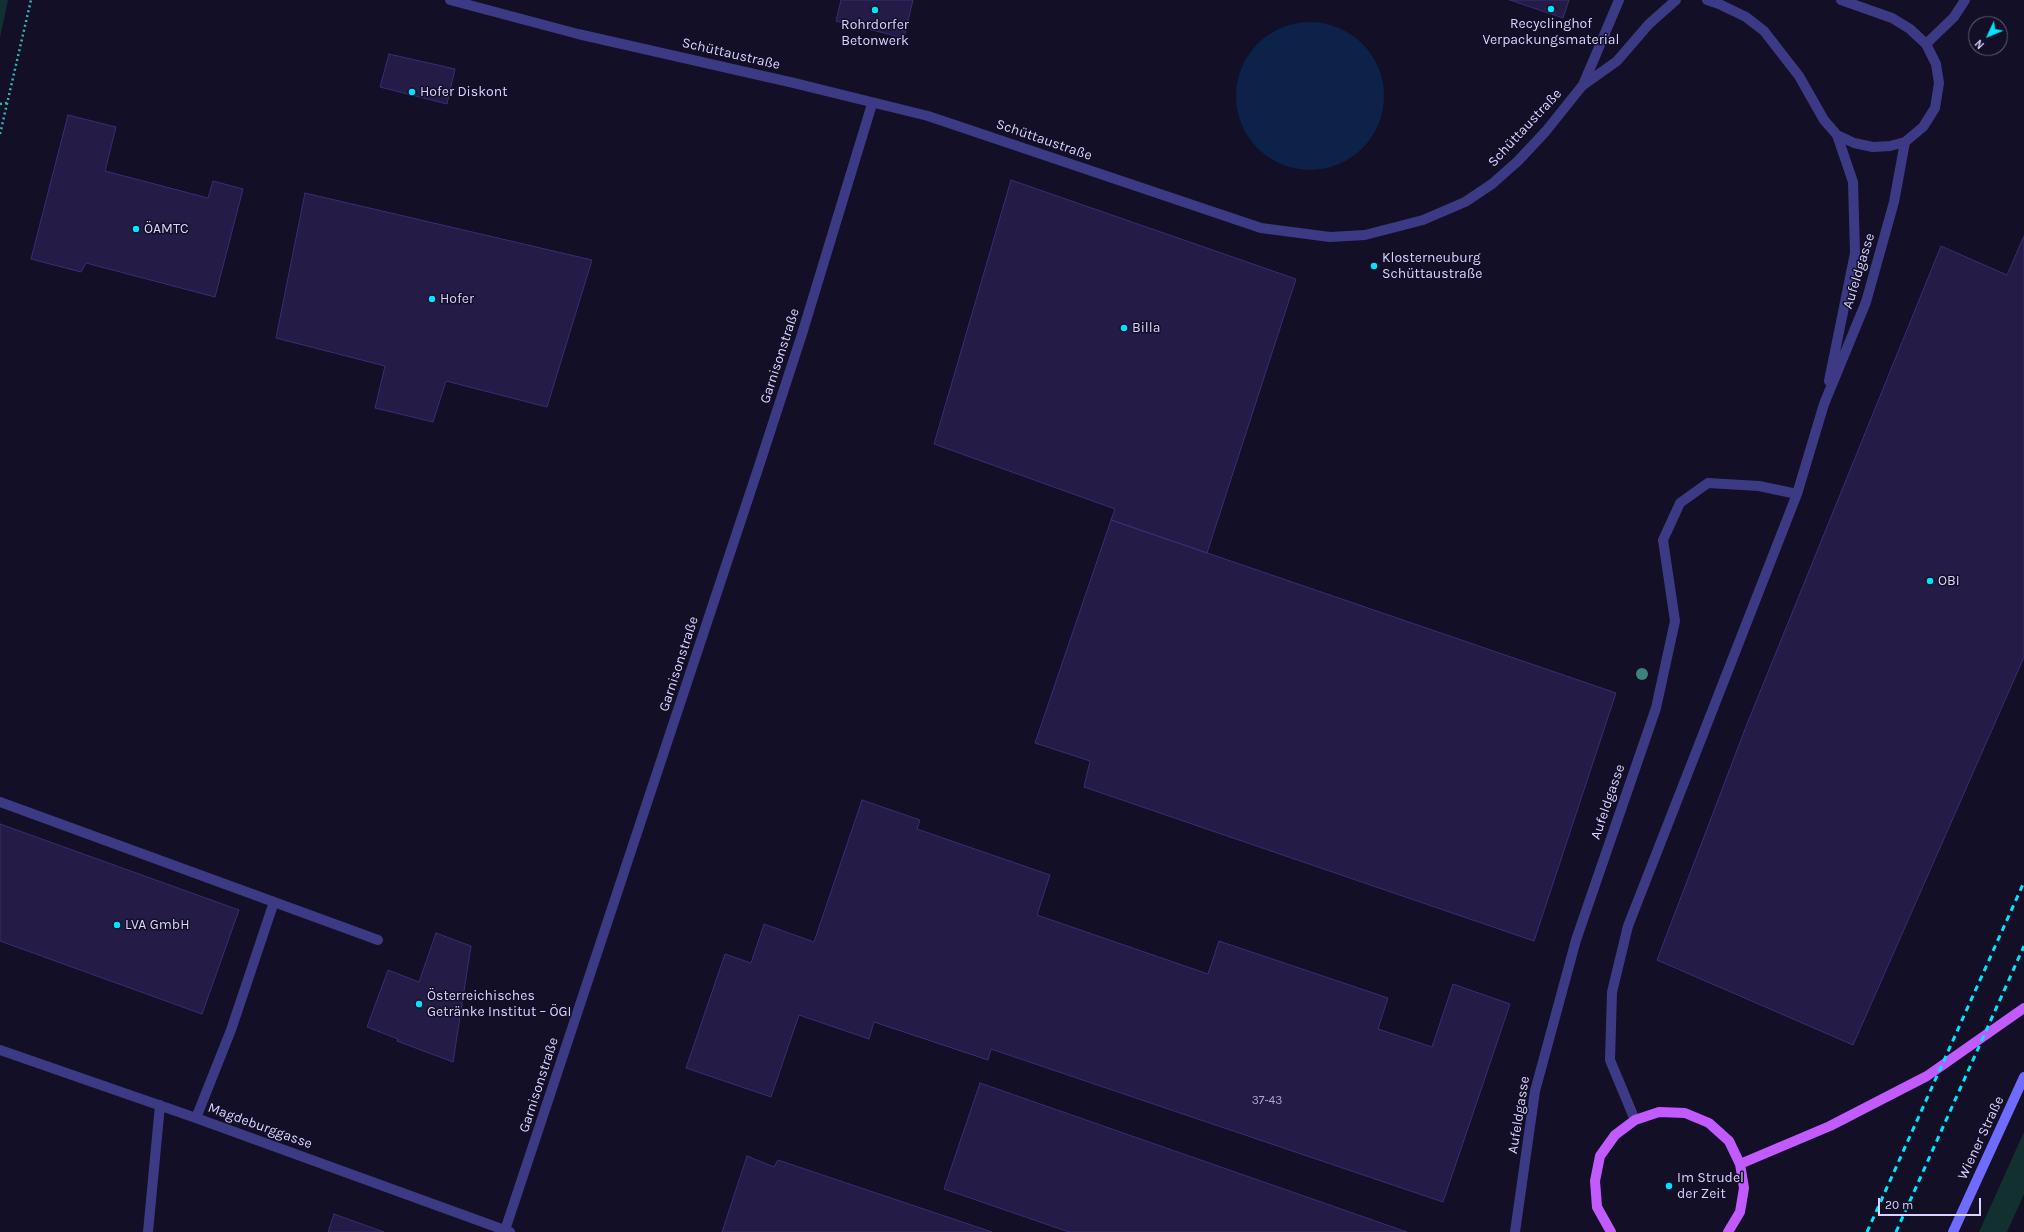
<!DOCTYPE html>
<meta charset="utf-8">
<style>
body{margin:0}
#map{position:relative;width:2024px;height:1232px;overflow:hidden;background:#130f26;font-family:Karla,sans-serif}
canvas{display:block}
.north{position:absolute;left:1968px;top:16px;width:40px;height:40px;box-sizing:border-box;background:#130f26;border:1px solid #625e7d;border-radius:50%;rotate:226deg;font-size:11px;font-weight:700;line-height:16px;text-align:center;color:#d9d4ff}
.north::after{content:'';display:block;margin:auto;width:14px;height:18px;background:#00e5ff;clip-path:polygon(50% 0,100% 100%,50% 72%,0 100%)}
.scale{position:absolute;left:1878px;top:1198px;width:103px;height:18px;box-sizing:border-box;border:2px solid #d9d4ff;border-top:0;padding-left:5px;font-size:12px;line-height:14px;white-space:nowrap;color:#d9d4ff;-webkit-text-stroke:3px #130f26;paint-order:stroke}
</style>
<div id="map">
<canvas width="2024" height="1232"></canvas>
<div class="north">N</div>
<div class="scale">20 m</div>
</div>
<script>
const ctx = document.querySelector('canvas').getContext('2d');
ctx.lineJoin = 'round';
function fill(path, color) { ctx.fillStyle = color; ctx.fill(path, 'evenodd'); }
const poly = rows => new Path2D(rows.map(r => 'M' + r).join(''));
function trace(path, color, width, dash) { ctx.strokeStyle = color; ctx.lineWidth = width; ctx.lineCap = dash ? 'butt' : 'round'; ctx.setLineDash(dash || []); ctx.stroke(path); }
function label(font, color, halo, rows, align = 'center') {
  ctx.font = font + ' Karla,sans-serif'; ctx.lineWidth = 3; ctx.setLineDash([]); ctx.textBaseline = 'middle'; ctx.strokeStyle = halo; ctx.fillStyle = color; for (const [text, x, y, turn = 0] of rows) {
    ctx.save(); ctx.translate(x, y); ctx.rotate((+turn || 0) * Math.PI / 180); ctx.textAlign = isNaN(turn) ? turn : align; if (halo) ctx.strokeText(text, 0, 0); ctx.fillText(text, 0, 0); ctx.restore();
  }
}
fill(poly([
 [0,0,8,0,0,38],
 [2024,1132,2024,1194,2007,1232,1979,1232]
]), '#12302f');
fill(poly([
 '1236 96a74 74 0 1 1 148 0a74 74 0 1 1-148 0Z'
]), '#0c2248');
const building = poly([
 [841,0,913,0,904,38,836,21,841,0],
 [1510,0,1569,0,1563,18,1510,0],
 [389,54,455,69,447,104,380,87,389,54],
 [68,115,116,127,105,171,208,198,213,181,243,189,215,297,86,263,81,272,31,259,68,115],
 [1011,180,1296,279,1207,553,1111,520,1115,509,934,444,1011,180],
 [305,193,592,260,547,407,446,381,433,422,375,408,385,366,276,338,305,193],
 [2024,236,2024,657,1853,1045,1657,960,1747,724,1941,246,2007,275,2024,236],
 [1111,520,1616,693,1534,941,1084,787,1090,761,1035,743,1111,520],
 [862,800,920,820,917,829,1050,875,1037,915,1208,974,1219,941,1388,998,1378,1029,1432,1047,1453,984,1510,1004,1443,1202,991,1049,988,1060,874,1022,869,1039,799,1015,771,1097,686,1068,725,954,751,963,764,924,814,942,862,800],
 [0,824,239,910,202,1014,0,941,0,824],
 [436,933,471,946,453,1062,397,1041,398,1039,367,1027,388,970,419,982,436,933],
 [980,1083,1407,1232,1069,1232,944,1189,980,1083],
 [747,1156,774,1167,778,1160,992,1232,722,1232,747,1156],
 [334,1214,384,1232,328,1232,334,1214]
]);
fill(building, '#241b47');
trace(building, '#3b2d73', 1);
trace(poly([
 [0,104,7,103],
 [0,134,31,0]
]), '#2fb8b0', 2.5, [2, 3]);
trace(poly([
 [0,802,274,902],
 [196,1118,231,1030,274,902,378,940]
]), '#3d3a85', 10);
trace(poly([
 [450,0,578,34,794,83,928,116,1261,228,1330,237,1365,235,1423,220,1465,202,1492,184,1518,161,1546,131,1582,86,1617,61,1649,24,1676,0],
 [1707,0,1719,4,1746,17,1764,31,1799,76,1824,120,1837,135,1854,143,1873,147,1890,146,1905,142,1923,127,1935,108,1939,83,1936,64,1926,44,1910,29,1892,18,1841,0],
 [1926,44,1954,17,1965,0],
 [1583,85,1619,0],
 [1829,381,1855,253,1853,182,1837,135],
 [0,1050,196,1118,510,1232],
 [1635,1120,1610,1060,1612,992,1628,926,1797,494,1824,404,1866,302,1894,202,1905,142],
 [505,1230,758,469,802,334,872,104],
 [148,1232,160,1105],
 [1515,1232,1535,1091,1576,940,1656,708,1675,621,1663,540,1680,503,1708,483,1759,486,1797,494]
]), '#3d3a85', 10);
trace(poly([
 [1953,1232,2024,1077]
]), '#6f6bff', 10);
trace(poly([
 [1740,1164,1830,1126,1927,1076,2024,1008],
 [1611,1232,1597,1207,1595,1181,1600,1156,1615,1135,1635,1120,1659,1112,1685,1113,1709,1123,1729,1141,1740,1164,1744,1188,1740,1212,1728,1232]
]), '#c25bff', 10);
trace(poly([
 [1867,1232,2024,882],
 [1896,1232,2024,946]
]), '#00e5ff', 3, [6, 5]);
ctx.fillStyle = '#3d827b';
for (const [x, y] of [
 [1642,674]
]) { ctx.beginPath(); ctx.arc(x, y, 6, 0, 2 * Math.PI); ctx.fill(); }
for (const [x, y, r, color] of [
 [1551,9,4,"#00e5ff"],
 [875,10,4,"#00e5ff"],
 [412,92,4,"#00e5ff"],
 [136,229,4,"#00e5ff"],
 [1374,266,4,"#00e5ff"],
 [432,299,4,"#00e5ff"],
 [1124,328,4,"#00e5ff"],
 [1930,581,4,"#00e5ff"],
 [117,925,4,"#00e5ff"],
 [419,1004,4,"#00e5ff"],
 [1669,1186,4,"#00e5ff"]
]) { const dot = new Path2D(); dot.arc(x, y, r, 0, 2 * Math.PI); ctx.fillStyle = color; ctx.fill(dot); trace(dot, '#130f26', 1.5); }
label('12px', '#aca6d1', null, [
 ["37-43",1267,1101]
]);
label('14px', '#d9d4ff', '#130f26', [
 ["Recyclinghof",1551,24,"center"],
 ["Verpackungsmaterial",1551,40,"center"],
 ["Rohrdorfer",875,25,"center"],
 ["Betonwerk",875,41,"center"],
 ["Hofer Diskont",420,92],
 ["ÖAMTC",144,229],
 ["Klosterneuburg",1382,258],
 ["Schüttaustraße",1382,274],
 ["Hofer",440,299],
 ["Billa",1132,328],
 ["OBI",1938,581],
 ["LVA GmbH",125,925],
 ["Österreichisches",427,996],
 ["Getränke Institut – ÖGI",427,1012],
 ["Im Strudel",1677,1178],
 ["der Zeit",1677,1194]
], 'left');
label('14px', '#d9d4ff', '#130f26', [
 ["Schüttaustraße",731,54,13],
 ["Schüttaustraße",1525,128,-47],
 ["Schüttaustraße",1044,140,19],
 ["Aufeldgasse",1859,271,-73],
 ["Garnisonstraße",780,356,-72],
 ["Garnisonstraße",679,664,-72],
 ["Aufeldgasse",1608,802,-71],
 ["Garnisonstraße",539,1085,-72],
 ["Aufeldgasse",1519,1115,-81],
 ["Magdeburggasse",260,1126,20],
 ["Wiener Straße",1981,1138,-65]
]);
</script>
